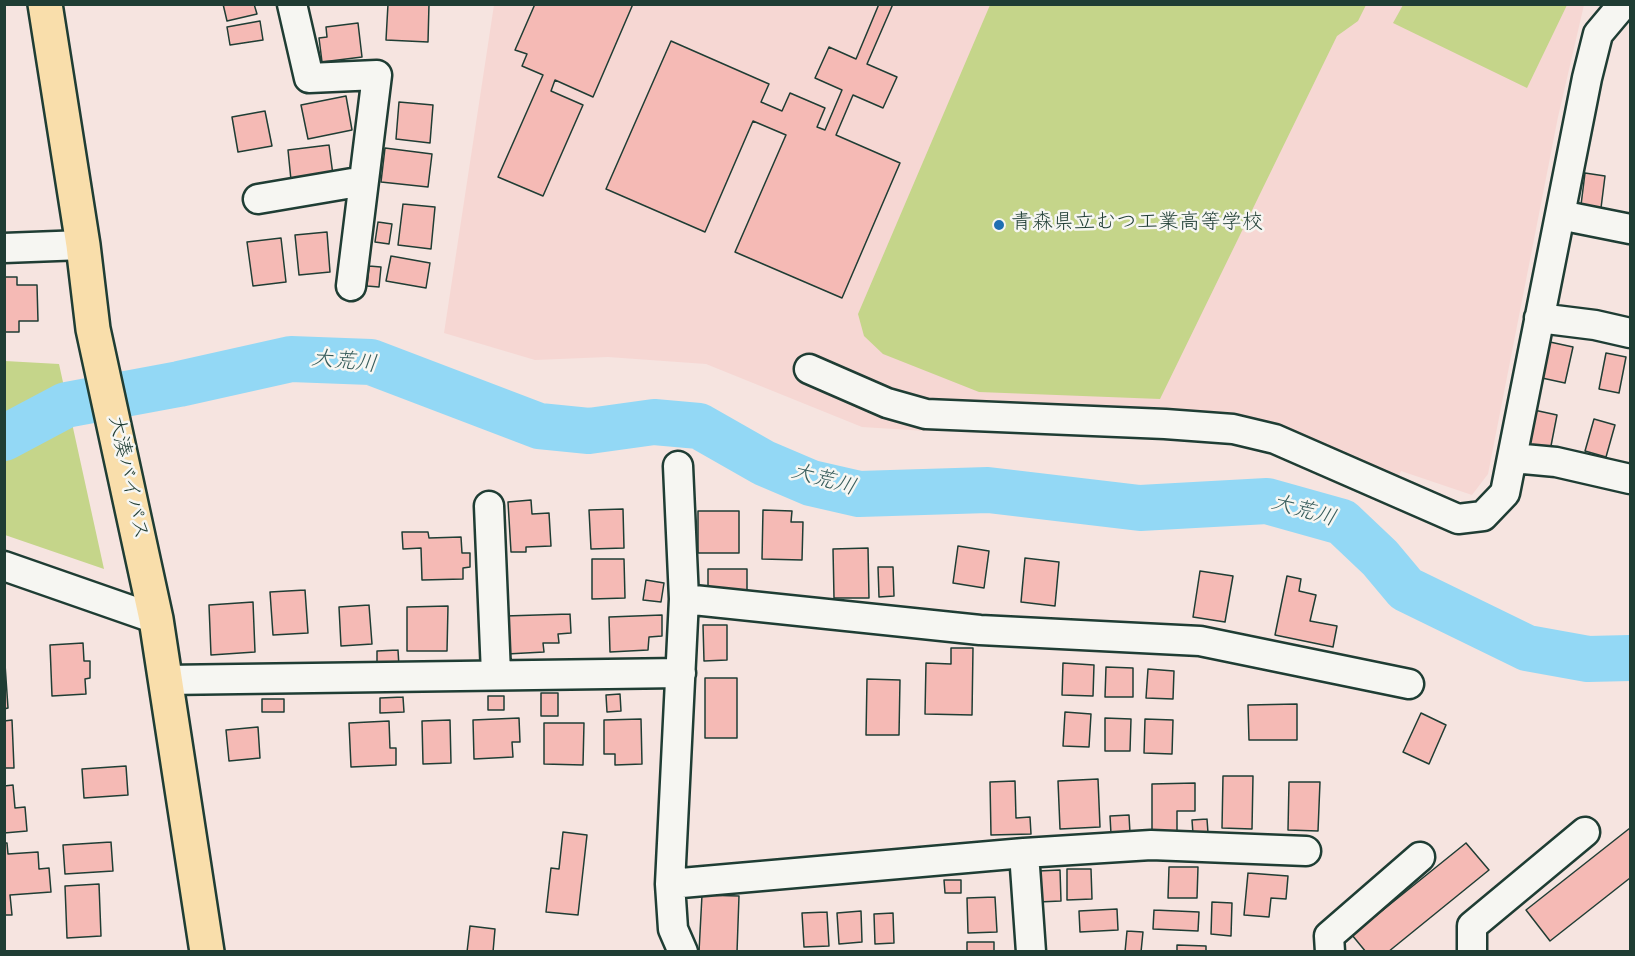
<!DOCTYPE html>
<meta charset="utf-8">
<style>
body{margin:0}
#map{position:relative;width:1635px;height:956px;overflow:hidden;background:#f6e4e0;font-family:"Gochi Hand",sans-serif}
canvas{display:block}
.frame{position:absolute;inset:0;border:6px solid #1f3d34;pointer-events:none}
</style>
<div id="map">
<canvas width="1635" height="956"></canvas>
<div class="frame"></div>
</div>
<script>
const ctx = document.querySelector('canvas').getContext('2d');
ctx.lineJoin = 'round';
function fill(path, color) { ctx.fillStyle = color; ctx.fill(path, 'evenodd'); }
const poly = rows => new Path2D(rows.map(r => 'M' + r).join(''));
function trace(path, color, width, dash) { ctx.strokeStyle = color; ctx.lineWidth = width; ctx.lineCap = dash ? 'butt' : 'round'; ctx.setLineDash(dash || []); ctx.stroke(path); }
function label(font, color, halo, rows, align = 'center') {
  ctx.font = font + ' "Gochi Hand","Klee One",sans-serif'; ctx.lineWidth = 5; ctx.setLineDash([]); ctx.textBaseline = 'middle'; ctx.strokeStyle = halo; ctx.fillStyle = color; for (const [text, x, y, turn = 0] of rows) {
    ctx.save(); ctx.translate(x, y); ctx.rotate((+turn || 0) * Math.PI / 180); ctx.textAlign = isNaN(turn) ? turn : align; if (halo) ctx.strokeText(text, 0, 0); ctx.fillText(text, 0, 0); ctx.restore();
  }
}
fill(poly([
 [494,5,1584,5,1558,117,1488,474,1472,495,1401,471,1387,503,1252,443,1032,431,926,431,862,427,706,364,608,357,535,360,444,333]
]), '#f6d7d3');
fill(poly([
 [990,5,1366,5,1358,21,1337,36,1160,399,979,392,883,354,864,336,858,314],
 [1403,5,1403,4,1567,5,1527,88,1393,23],
 [5,361,59,364,104,569,5,535]
]), '#c5d58a');
trace(poly([
 [4,438,66,405,179,384,291,359,371,362,539,426,589,431,654,422,699,426,764,463,811,483,859,494,988,490,1140,508,1267,501,1342,522,1380,558,1406,589,1527,648,1588,659,1630,658]
]), '#93d8f5', 46);
const building = poly([
 [223,4,254,4,257,14,227,21,223,4],
 [388,4,429,4,428,42,386,40,388,4],
 [535,4,633,4,593,97,555,80,551,91,583,105,543,196,498,177,543,75,522,66,527,54,515,50,535,4],
 [879,4,893,4,867,64,897,77,883,108,853,95,836,135,900,163,842,298,735,252,786,135,753,121,705,232,606,189,671,41,769,84,761,102,782,111,790,93,825,108,817,127,825,130,842,90,815,78,829,47,856,59,879,4],
 [260,21,263,40,230,45,227,27,260,21],
 [358,23,362,57,322,62,319,38,327,37,326,27,358,23],
 [346,96,352,130,308,139,301,105,346,96],
 [399,102,433,105,430,143,396,139,399,102],
 [265,111,272,146,238,152,232,117,265,111],
 [329,145,333,175,291,180,288,150,329,145],
 [385,148,432,154,428,187,381,182,385,148],
 [1585,173,1605,176,1601,208,1581,205,1585,173],
 [403,204,435,207,431,249,398,245,403,204],
 [378,222,392,224,389,244,375,242,378,222],
 [327,232,330,272,299,275,295,235,327,232],
 [281,238,286,282,253,286,247,242,281,238],
 [391,256,430,263,426,288,386,281,391,256],
 [369,266,381,267,379,287,367,286,369,266],
 [4,277,17,277,17,285,37,285,38,321,19,321,19,332,4,332,4,277],
 [1550,342,1573,347,1565,383,1542,378,1550,342],
 [1606,353,1626,357,1619,393,1599,389,1606,353],
 [1534,410,1557,415,1550,451,1527,447,1534,410],
 [1594,419,1615,425,1606,457,1585,451,1594,419],
 [531,500,532,514,549,513,551,546,526,547,526,552,511,552,508,502,531,500],
 [623,509,624,548,591,549,589,510,623,509],
 [763,510,792,511,791,522,803,522,802,560,762,559,763,510],
 [698,511,739,511,739,553,698,553,698,511],
 [402,532,428,532,429,538,461,537,462,553,470,553,470,567,463,568,463,579,422,580,421,548,403,549,402,532],
 [958,546,989,551,984,588,953,583,958,546],
 [868,548,869,598,834,598,833,549,868,548],
 [1025,558,1059,562,1055,606,1021,602,1025,558],
 [592,559,624,559,625,598,592,599,592,559],
 [878,567,893,567,894,596,879,597,878,567],
 [708,569,747,569,747,591,708,591,708,569],
 [1200,571,1233,576,1225,622,1193,617,1200,571],
 [1287,576,1301,579,1299,591,1316,595,1310,621,1337,626,1333,647,1275,635,1287,576],
 [646,580,664,583,661,602,643,600,646,580],
 [305,590,308,633,273,635,270,592,305,590],
 [253,602,255,652,211,655,209,605,253,602],
 [369,605,372,644,341,646,339,607,369,605],
 [448,606,447,651,407,651,407,607,448,606],
 [570,614,571,633,558,634,559,643,543,643,544,652,507,654,505,616,570,614],
 [662,615,662,636,649,637,648,650,610,652,609,617,662,615],
 [703,625,727,625,727,660,704,661,703,625],
 [83,643,84,661,90,661,90,678,85,679,86,694,52,696,50,645,83,643],
 [951,648,973,648,972,715,925,714,926,663,951,664,951,648],
 [398,650,399,667,377,668,377,651,398,650],
 [1063,663,1094,665,1093,696,1062,695,1063,663],
 [5,664,8,708,4,709,4,664,5,664],
 [1106,667,1133,668,1133,697,1105,697,1106,667],
 [1148,669,1174,671,1173,699,1146,698,1148,669],
 [705,678,737,678,737,738,705,738,705,678],
 [867,679,900,680,899,735,866,735,867,679],
 [541,693,558,693,558,716,541,716,541,693],
 [620,694,621,711,607,712,606,695,620,694],
 [488,696,504,696,504,710,488,710,488,696],
 [403,697,404,712,380,713,380,698,403,697],
 [262,699,284,699,284,712,262,712,262,699],
 [1297,704,1297,740,1249,740,1248,705,1297,704],
 [1065,712,1091,714,1089,747,1063,746,1065,712],
 [1421,713,1446,725,1429,764,1403,752,1421,713],
 [519,718,520,742,512,742,513,757,474,759,473,720,519,718],
 [1105,718,1131,719,1130,751,1105,751,1105,718],
 [641,719,642,764,615,765,615,754,604,754,604,720,641,719],
 [1145,719,1173,720,1172,754,1144,753,1145,719],
 [12,720,14,768,4,768,4,721,12,720],
 [450,720,451,763,423,764,422,721,450,720],
 [389,721,390,748,396,748,396,765,351,767,349,723,389,721],
 [544,723,584,723,583,765,544,764,544,723],
 [258,727,260,758,229,761,226,730,258,727],
 [126,766,128,795,84,798,82,769,126,766],
 [1223,776,1253,776,1252,829,1222,828,1223,776],
 [1098,779,1100,827,1060,829,1058,781,1098,779],
 [1015,781,1016,818,1030,817,1031,834,991,835,990,782,1015,781],
 [1289,782,1320,782,1318,831,1288,830,1289,782],
 [1195,783,1195,811,1177,811,1177,833,1152,834,1152,784,1195,783],
 [13,785,15,808,25,807,27,831,4,833,4,786,13,785],
 [1129,815,1130,833,1111,834,1110,816,1129,815],
 [1207,819,1208,833,1193,834,1192,820,1207,819],
 [1630,828,1630,878,1550,941,1526,910,1630,828],
 [563,832,587,835,578,915,546,912,551,868,559,869,563,832],
 [111,842,113,871,65,874,63,845,111,842],
 [4,843,7,843,8,854,38,852,39,869,49,868,51,892,10,895,12,915,4,915,4,843],
 [1466,843,1489,870,1388,952,1366,952,1352,935,1466,843],
 [1169,867,1198,867,1197,898,1168,898,1169,867],
 [1067,869,1091,869,1092,899,1067,900,1067,869],
 [1060,870,1061,901,1038,902,1038,871,1060,870],
 [1248,873,1288,876,1286,899,1271,898,1269,917,1244,915,1248,873],
 [944,880,961,880,961,893,945,893,944,880],
 [99,884,101,936,67,938,65,886,99,884],
 [702,895,739,896,737,952,699,952,702,895],
 [995,897,997,932,968,933,967,898,995,897],
 [1212,902,1232,903,1231,936,1211,934,1212,902],
 [1117,909,1118,930,1080,932,1079,911,1117,909],
 [1154,910,1199,912,1198,931,1153,929,1154,910],
 [861,911,862,942,839,944,837,913,861,911],
 [827,912,829,946,804,947,802,913,827,912],
 [893,913,894,943,875,944,874,914,893,913],
 [470,926,495,929,493,952,467,952,470,926],
 [1127,931,1143,932,1141,952,1125,952,1127,931],
 [967,942,994,942,994,952,967,952,967,942],
 [1177,945,1206,946,1206,952,1177,952,1177,945]
]);
fill(building, '#f5bab5');
trace(building, '#1f3d34', 1.5);
const minor = poly([
 [292,4,309,78,377,75,351,286],
 [258,199,364,181],
 [1560,215,1630,229],
 [4,248,83,245],
 [1539,318,1595,325,1630,333],
 [809,369,887,403,926,414,1165,424,1233,429,1275,439,1458,519,1483,516,1505,493,1587,78,1598,34,1619,9],
 [1513,458,1556,462,1630,479],
 [678,466,684,599],
 [489,506,496,674],
 [4,566,156,619],
 [165,680,681,673],
 [1024,853,1031,952],
 [670,884,1024,853,1151,845,1306,851],
 [683,952,673,929,670,884,684,599,980,630,1200,641,1409,684],
 [1330,952,1329,936,1420,857],
 [1472,952,1472,926,1585,832]
]);
const highway = poly([
 [45,4,83,245,93,329,156,619,207,952]
]);
trace(minor, '#1f3d34', 33);
trace(highway, '#1f3d34', 38);
trace(minor, '#f6f6f2', 28);
trace(highway, '#f9deab', 33);
for (const [x, y, r, color] of [
 [999,225,6,"#1f6fb2"]
]) { const dot = new Path2D(); dot.arc(x, y, r, 0, 2 * Math.PI); ctx.fillStyle = color; ctx.fill(dot); trace(dot, '#f6f6f2', 2); }
label('21px', '#1f3d34', '#f6f6f2', [
 ["青森県立むつ工業高等学校",1011,225]
], 'left');
label('21px', '#1f3d34', '#f6f6f2', [
 ["大湊バイパス",126,478,78]
]);
label('italic 22px', '#365c5b', '#f6f6f2', [
 ["大荒川",344,364,6],
 ["大荒川",823,482,16],
 ["大荒川",1303,513,16]
]);
</script>
